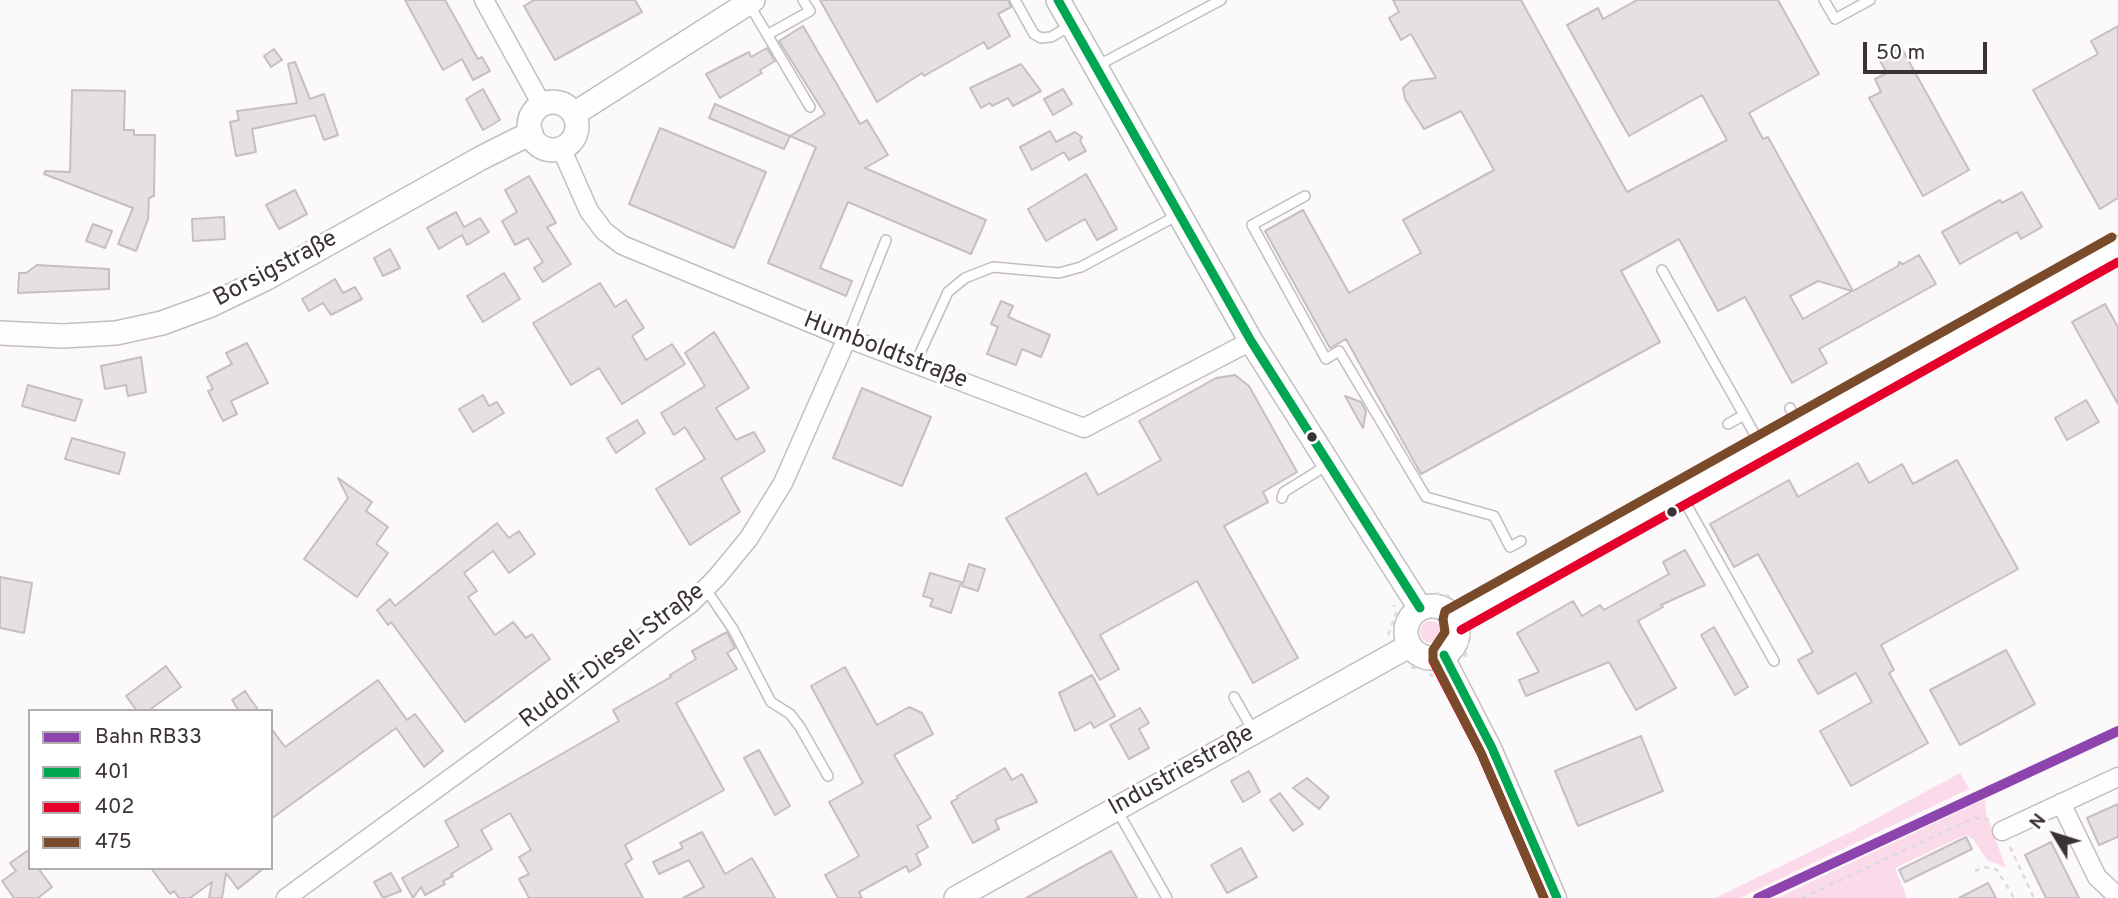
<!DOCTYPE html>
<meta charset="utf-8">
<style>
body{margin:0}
#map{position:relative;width:2118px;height:898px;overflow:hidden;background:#fcf9fa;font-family:Overpass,sans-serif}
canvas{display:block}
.legend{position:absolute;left:28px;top:709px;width:245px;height:161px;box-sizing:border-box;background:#fff;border:2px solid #b1adaf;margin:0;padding:9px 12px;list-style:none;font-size:21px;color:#3b3236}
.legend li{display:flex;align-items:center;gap:14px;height:35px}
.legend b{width:35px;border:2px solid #b1adaf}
.north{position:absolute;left:2020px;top:800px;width:70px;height:70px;-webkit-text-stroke:5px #fff;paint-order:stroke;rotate:308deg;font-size:19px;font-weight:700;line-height:28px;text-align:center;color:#3b3236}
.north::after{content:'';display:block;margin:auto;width:24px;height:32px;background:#3b3236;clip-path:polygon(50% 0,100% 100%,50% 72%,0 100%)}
.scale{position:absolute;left:1863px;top:42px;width:124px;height:32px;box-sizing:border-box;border:4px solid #3b3236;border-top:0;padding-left:9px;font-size:21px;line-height:24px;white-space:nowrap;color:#3b3236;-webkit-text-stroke:5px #fff;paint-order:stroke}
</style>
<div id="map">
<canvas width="2118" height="898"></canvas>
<ul class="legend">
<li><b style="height:9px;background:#8e44ad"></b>Bahn RB33</li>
<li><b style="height:9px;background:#00a651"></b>401</li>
<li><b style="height:9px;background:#e4002b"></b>402</li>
<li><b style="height:9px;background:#7a4b2a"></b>475</li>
</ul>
<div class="north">N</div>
<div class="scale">50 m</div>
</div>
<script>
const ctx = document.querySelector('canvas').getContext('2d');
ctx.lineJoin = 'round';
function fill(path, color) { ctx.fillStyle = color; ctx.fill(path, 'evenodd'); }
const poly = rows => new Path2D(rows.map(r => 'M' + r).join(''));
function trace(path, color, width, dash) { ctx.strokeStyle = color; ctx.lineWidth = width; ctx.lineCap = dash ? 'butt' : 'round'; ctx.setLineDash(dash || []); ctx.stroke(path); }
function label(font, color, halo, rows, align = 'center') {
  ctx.font = font + ' Overpass,sans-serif'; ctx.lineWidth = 6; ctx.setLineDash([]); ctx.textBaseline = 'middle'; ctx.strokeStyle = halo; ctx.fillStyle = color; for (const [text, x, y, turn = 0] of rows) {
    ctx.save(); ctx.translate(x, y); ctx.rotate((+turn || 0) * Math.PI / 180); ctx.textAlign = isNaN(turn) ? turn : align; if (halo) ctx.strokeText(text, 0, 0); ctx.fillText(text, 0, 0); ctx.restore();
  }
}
fill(poly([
 '1420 632a11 11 0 1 1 22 0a11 11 0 1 1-22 0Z',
 [1960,773,1969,789,1740,898,1715,898,1853,831],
 [1985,799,1986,813,2006,868,1987,860,1973,839,1965,835,1895,868,1907,898,1777,898]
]), '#fbdbe9');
const building = poly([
 [405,0,445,0,478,59,482,57,490,71,473,80,462,59,443,70,405,0],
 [534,0,635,0,642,12,555,60,524,6,534,0],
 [820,0,1008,0,1011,7,998,14,1010,36,988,49,984,42,924,76,922,73,877,102,820,0],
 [1393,0,1521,0,1627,192,1727,140,1702,95,1629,136,1567,25,1598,8,1603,19,1637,0,1778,0,1819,74,1749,113,1763,139,1768,137,1853,291,1898,266,1899,262,1903,264,1919,255,1936,284,1819,349,1827,363,1792,383,1745,297,1718,311,1679,239,1621,271,1660,342,1421,474,1346,339,1330,348,1265,231,1303,210,1349,293,1421,253,1403,220,1494,170,1461,111,1424,129,1405,99,1403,88,1411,81,1436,78,1411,34,1401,40,1389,18,1399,12,1393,0],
 [1818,281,1852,291,1803,319,1790,296,1818,281],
 [803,26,860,124,867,120,888,155,865,168,986,220,971,254,848,202,820,268,852,281,846,296,768,263,816,147,790,136,784,149,709,118,715,104,790,136,825,114,779,41,803,26],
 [2118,26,2118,198,2100,209,2033,90,2098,54,2091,41,2118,26],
 [1901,47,1969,170,1923,196,1869,98,1881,92,1875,79,1887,73,1879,59,1901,47],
 [767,48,775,61,760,70,762,73,720,98,706,74,749,52,751,57,767,48],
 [274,49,282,60,271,67,264,56,274,49],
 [295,62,310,99,324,94,338,135,324,140,315,115,252,129,256,152,236,156,230,122,239,120,237,111,297,103,288,64,295,62],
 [1021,64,1041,91,1013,106,1008,98,992,106,990,103,981,108,970,88,1021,64],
 [483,89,500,120,483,130,466,99,483,89],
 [1063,89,1072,104,1053,115,1044,99,1063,89],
 [72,90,125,91,124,130,134,130,134,135,155,135,154,196,149,198,148,219,136,251,118,244,133,208,44,174,45,171,70,172,72,90],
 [660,128,766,172,734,248,629,204,660,128],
 [1050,131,1056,142,1075,132,1082,137,1080,141,1086,151,1069,160,1064,152,1032,170,1020,147,1050,131],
 [1086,174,1117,229,1097,240,1085,219,1046,241,1028,209,1086,174],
 [529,176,556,223,547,227,571,264,543,282,534,268,543,262,528,238,515,245,502,221,517,212,505,190,529,176],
 [295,190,307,214,279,229,266,205,295,190],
 [2022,192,2042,227,2021,239,2017,232,1960,264,1942,232,2000,200,2002,203,2022,192],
 [456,212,464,227,480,218,489,232,467,245,462,235,439,249,427,228,456,212],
 [224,217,225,239,193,241,192,219,224,217],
 [93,224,112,231,105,248,86,241,93,224],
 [390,249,400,268,383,276,374,258,390,249],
 [37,265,109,269,109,289,18,293,19,273,26,273,37,265],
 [504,273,520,299,483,322,467,296,504,273],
 [335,279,343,293,355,287,362,299,331,315,323,303,309,311,302,299,335,279],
 [600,283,615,307,626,300,644,328,632,336,646,360,672,344,685,364,622,404,599,368,571,385,533,323,600,283],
 [1001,301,1013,306,1008,317,1050,335,1041,357,1022,349,1016,365,987,354,998,327,991,324,1001,301],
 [2105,304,2118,327,2118,404,2072,322,2105,304],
 [714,332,749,388,716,408,736,440,754,432,765,451,721,478,740,512,690,545,656,489,705,459,685,427,674,435,661,413,705,386,685,353,714,332],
 [247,343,268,383,231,401,237,414,223,421,208,391,213,389,207,377,232,364,226,353,247,343],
 [141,357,146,392,128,396,126,385,105,389,101,366,141,357],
 [1235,375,1249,386,1297,472,1263,492,1268,502,1224,526,1298,658,1253,683,1197,581,1100,635,1119,669,1100,680,1006,518,1086,473,1098,495,1161,460,1139,421,1216,378,1235,375],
 [28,385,82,400,75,421,22,406,28,385],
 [862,388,931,417,902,486,833,458,862,388],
 [483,395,489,406,497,402,504,413,473,432,459,409,483,395],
 [1345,396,1361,402,1366,411,1363,428,1345,396],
 [2086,400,2099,422,2067,440,2055,418,2086,400],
 [637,420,645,433,616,453,607,438,637,420],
 [72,438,125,453,119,474,65,459,72,438],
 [1957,460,2018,569,1881,645,1894,670,1889,673,1928,743,1851,786,1820,731,1872,702,1856,673,1818,694,1798,660,1813,652,1758,554,1734,567,1710,524,1789,480,1798,497,1858,463,1869,483,1902,464,1913,484,1957,460],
 [338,478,372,502,366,511,388,527,376,544,388,553,357,597,304,559,348,498,338,478],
 [497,523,509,538,519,531,535,554,509,573,493,551,464,573,477,591,468,597,495,635,513,622,526,638,532,634,550,659,465,722,391,622,388,625,377,610,390,599,395,606,497,523],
 [1685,550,1705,585,1661,605,1663,607,1638,621,1676,688,1636,710,1609,662,1526,696,1519,680,1539,672,1517,633,1573,601,1582,616,1600,605,1604,610,1669,574,1663,562,1685,550],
 [969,564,985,569,978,591,962,586,969,564],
 [930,573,961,582,951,613,930,606,933,599,923,596,930,573],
 [0,577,32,583,24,633,0,628,0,577],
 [1714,627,1748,687,1735,695,1701,635,1714,627],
 [727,632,735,648,727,653,737,669,676,703,724,790,625,845,632,859,625,864,643,898,529,898,519,879,529,874,519,857,531,850,510,813,481,830,492,849,451,874,453,876,443,881,445,884,425,895,421,887,413,898,402,878,459,846,445,821,619,721,613,710,671,677,670,675,696,659,692,651,727,632],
 [2006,650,2035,704,1960,745,1930,690,2006,650],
 [166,666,181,687,148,711,137,711,126,696,166,666],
 [845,667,877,725,909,707,922,713,933,734,894,755,931,818,917,826,928,847,916,854,921,865,909,872,906,866,859,892,862,898,838,898,825,875,859,856,829,802,863,783,811,686,845,667],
 [1092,675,1115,716,1094,728,1091,722,1075,731,1059,693,1092,675],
 [378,680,407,720,415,714,443,751,424,767,396,728,271,819,271,728,285,747,378,680],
 [245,691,249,697,259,711,239,711,232,700,245,691],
 [1140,708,1149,723,1139,729,1149,748,1129,759,1110,725,1140,708],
 [1641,736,1663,791,1578,826,1555,771,1641,736],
 [759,750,790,806,775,815,744,758,759,750],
 [1005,768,1012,780,1022,774,1037,802,995,820,999,829,973,843,951,802,958,798,957,796,1005,768],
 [1249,771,1260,792,1243,802,1231,781,1249,771],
 [1307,778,1329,797,1319,809,1293,788,1307,778],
 [1280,793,1303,824,1293,831,1270,800,1280,793],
 [2118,804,2118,837,2099,845,2087,818,2118,804],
 [702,832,725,874,752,858,775,898,683,898,704,887,689,860,659,874,653,862,683,848,680,843,702,832],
 [1966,837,1972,849,1905,882,1899,870,1966,837],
 [2051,842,2079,898,2046,898,2025,855,2051,842],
 [1241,848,1257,877,1227,893,1211,865,1241,848],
 [30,849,30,868,38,868,52,887,38,898,14,898,2,881,16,871,10,863,30,849],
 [1111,851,1137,898,1026,898,1111,851],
 [151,868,264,868,238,889,226,873,222,898,209,898,212,882,190,898,179,898,174,891,170,894,151,868],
 [391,873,401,891,383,898,374,882,391,873],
 [1988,883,1996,898,1959,898,1988,883]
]);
fill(building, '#e6e0e3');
trace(building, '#c6bfc2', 2);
const service = poly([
 [1015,0,1034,34,1041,38,1051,37,1070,26],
 [1824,0,1835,19,1870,0],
 [749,4,810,107],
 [767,35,810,11,803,0],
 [1097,66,1221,0],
 [1305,196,1252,225,1326,359,1339,351,1426,497,1494,516,1510,547,1521,541],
 [1662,270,1744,415],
 [847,338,886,240],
 [915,364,948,292,965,278,993,267,1059,273,1081,267,1178,215],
 [1790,408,1798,425],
 [1728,424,1744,415,1761,446],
 [1681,495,1774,661],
 [1282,498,1284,492,1329,464],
 [705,588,733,629,771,702,790,714,800,727,828,776],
 [1234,697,1254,732],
 [1117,810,1167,898]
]);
const minor = poly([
 [484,0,542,105],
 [561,148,589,211,604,231,622,245,847,338,1084,428,1251,341],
 [1444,655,1492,748,1557,898],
 [2061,803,2097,877,2118,897],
 [2002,831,2118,777],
 [286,898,690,604,717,577,749,538,783,483,847,338]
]);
const tertiary = poly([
 [1058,0,1251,341,1420,608],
 '529 126a24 24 0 1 1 48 0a24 24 0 1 1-48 0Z',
 [574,114,753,0],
 [0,333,63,336,116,333,162,323,211,305,267,278,481,158,531,133],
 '1406 632a26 26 0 1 1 52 0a26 26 0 1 1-52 0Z',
 [1455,619,2118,248],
 [956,898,1409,646]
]);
trace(service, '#c3bdc0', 12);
trace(minor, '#c3bdc0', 21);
trace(tertiary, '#c3bdc0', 26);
trace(poly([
 [1435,593,1452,597],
 [1388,635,1396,614,1394,605],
 [1465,657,1470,633],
 [1411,667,1426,670,1435,679],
 [2010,847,2034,898],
 [1975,871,1984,867,1997,870,2014,898],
 [1802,898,1974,818,1990,820]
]), '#dcdbdb', 2.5, [5, 5]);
trace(service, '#fffefe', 9);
trace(minor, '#fffefe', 18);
trace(tertiary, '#fffefe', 23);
trace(poly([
 [1058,0,1251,341,1420,608],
 [1444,655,1492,748,1557,898]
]), '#00a651', 9);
trace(poly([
 [1461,630,2118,262],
 [1433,661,1481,753,1544,898]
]), '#e4002b', 9);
trace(poly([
 [1544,898,1481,753,1433,659,1433,650,1445,632,1443,619,1445,611,2112,237]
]), '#7a4b2a', 9);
trace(poly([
 [1758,898,2118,731]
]), '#8e44ad', 10);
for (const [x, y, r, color] of [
 [1312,437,6,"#3b3236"],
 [1672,512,6,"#3b3236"]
]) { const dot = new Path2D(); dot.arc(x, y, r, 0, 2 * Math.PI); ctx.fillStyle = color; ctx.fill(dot); trace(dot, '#fff', 2.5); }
label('24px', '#3b3236', '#fff', [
 ["Borsigstraße",276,270,-28],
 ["Humboldtstraße",885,352,21],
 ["Rudolf-Diesel-Straße",613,657,-37],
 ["Industriestraße",1182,772,-29]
]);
</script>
